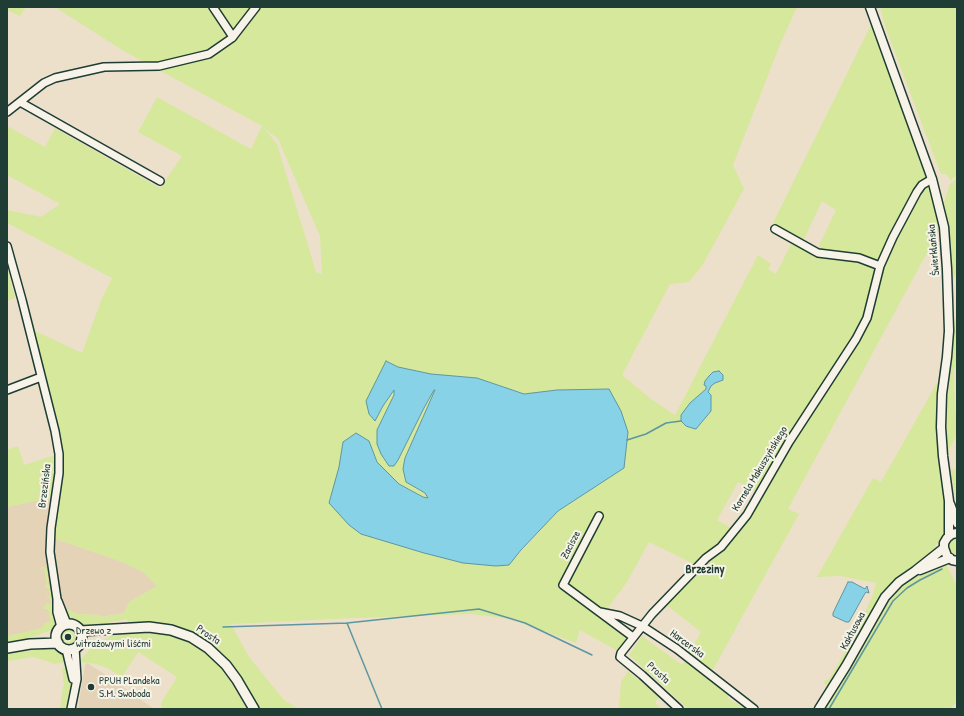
<!DOCTYPE html>
<meta charset="utf-8">
<style>
body{margin:0}
#map{position:relative;width:964px;height:716px;overflow:hidden;background:#ece0cb;font-family:"Patrick Hand",sans-serif}
canvas{display:block}
.frame{position:absolute;inset:0;border:8px solid #1f3d34;pointer-events:none}
</style>
<div id="map">
<canvas width="964" height="716"></canvas>
<div class="frame"></div>
</div>
<script>
const ctx = document.querySelector('canvas').getContext('2d');
ctx.lineJoin = 'round';
function fill(path, color) { ctx.fillStyle = color; ctx.fill(path, 'evenodd'); }
const poly = rows => new Path2D(rows.map(r => 'M' + r).join(''));
function trace(path, color, width, dash) { ctx.strokeStyle = color; ctx.lineWidth = width; ctx.lineCap = dash ? 'butt' : 'round'; ctx.setLineDash(dash || []); ctx.stroke(path); }
function label(font, color, halo, rows, align = 'center') {
  ctx.font = font + ' "Patrick Hand",sans-serif'; ctx.lineWidth = 4; ctx.setLineDash([]); ctx.textBaseline = 'middle'; ctx.strokeStyle = halo; ctx.fillStyle = color; for (const [text, x, y, turn = 0] of rows) {
    ctx.save(); ctx.translate(x, y); ctx.rotate((+turn || 0) * Math.PI / 180); ctx.textAlign = isNaN(turn) ? turn : align; if (halo) ctx.strokeText(text, 0, 0); ctx.fillText(text, 0, 0); ctx.restore();
  }
}
fill(poly([
 [56,496,48,553,52,600,57,624,55,627,7,638,7,507],
 [53,538,120,561,143,572,157,586,131,601,124,613,102,617,100,615,78,614,69,610,65,611,56,584,53,550],
 [87,663,109,677,154,709,78,709,85,665]
]), '#e5d3b7');
fill(poly([
 [7,7,26,7,20,16,7,10],
 [55,7,797,7,781,42,733,165,744,189,702,266,689,282,670,284,622,375,651,399,675,415,758,255,771,264,768,269,776,274,794,238,772,225,871,25,915,140,940,229,788,509,799,514,710,675,731,692,727,698,746,709,688,709,629,655,642,636,682,665,701,632,660,600,696,565,649,542,627,582,604,613,600,612,584,595,583,604,629,637,621,653,580,630,576,643,511,619,472,614,353,618,231,624,249,657,284,700,299,709,260,709,241,676,228,660,209,642,184,629,171,623,129,623,127,619,87,627,76,619,69,617,66,612,67,609,78,614,100,615,103,617,124,613,128,604,131,601,157,586,143,572,120,561,53,538,61,473,63,449,33,330,82,353,102,298,112,278,7,223,7,210,41,217,60,204,7,175,7,126,45,147,55,128,160,188,182,156,138,132,157,97,251,149,262,126,122,50],
 [264,128,278,139,320,236,322,274,316,272,277,144],
 [822,201,836,210,817,250,802,243],
 [386,361,398,367,431,374,477,378,524,394,557,390,608,389,624,468,558,511,509,565,339,467,343,442,369,441,377,462,400,484,423,497,429,498,425,493,406,482,405,458,435,390,434,390,403,449,386,462,381,454,377,444,377,430,394,395,394,389,375,420],
 [713,372,723,380,715,383,711,386,708,392,711,395,711,411,696,429,692,428,686,426,690,403,706,389,705,381],
 [738,482,758,493,745,515,733,529,717,520],
 [880,7,957,7,957,175,951,180,946,174,941,174,886,29],
 [957,178,957,272,953,279,949,230,944,202,950,184],
 [7,267,15,298,7,301],
 [957,316,957,356,954,372,955,413,957,411,957,435,947,453,946,413,951,368,954,322],
 [938,381,941,477,948,529,936,545,955,582,957,589,957,701,950,709,817,709,828,687,823,682,830,678,857,631,873,594,876,583,840,576,817,577,873,478,881,482],
 [18,446,24,465,56,455,53,497,7,507,7,450],
 [957,469,957,504,950,470],
 [953,539,957,539,957,555,952,554,949,549,950,543],
 [41,567,44,567,47,569,49,586,53,595,52,598,49,599,45,597,50,596,48,588,45,588,44,586,47,584,44,569,40,570],
 [52,603,54,603,57,622,53,630,7,645,7,636,42,628,45,623,50,621,48,609,43,609,43,608,46,604],
 '60 636a9 9 0 1 1 18 0a9 9 0 1 1-18 0Z',
 [141,632,158,632,179,638,192,644,205,652,226,673,247,709,162,709,161,703,177,677,138,652,122,677,109,669,96,664,79,662,93,645,113,635],
 [52,648,61,653,66,662,55,664,34,657,7,661,7,653],
 [63,667,70,670,71,678,71,695,67,709,60,709,63,686,64,685,62,669],
 [628,671,659,697,655,703,662,709,619,709,621,682]
]), '#d5e89c');
const water = poly([
 [386,361,398,367,431,374,477,378,524,394,557,390,609,389,621,411,628,432,624,468,558,511,521,550,509,565,496,566,463,563,424,553,361,534,349,525,329,503,339,467,343,442,356,433,369,441,377,462,399,484,423,497,428,498,425,493,406,482,403,469,405,458,435,390,434,390,424,408,398,460,394,466,389,466,381,454,377,444,377,430,394,395,394,390,383,406,375,421,369,414,366,401,386,361],
 [719,371,723,375,723,380,715,383,711,386,708,392,711,395,711,411,696,429,692,428,686,426,681,421,681,415,690,403,706,389,706,386,704,385,705,381,709,376,713,372,719,371],
 [848,582,852,582,865,589,867,586,869,593,866,592,864,595,849,622,846,622,833,616,833,613,848,582]
]);
fill(water, '#88d2e8');
trace(water, '#5e96a0', 1);
trace(poly([
 [627,440,646,434,666,423,681,421],
 [347,623,382,709],
 [223,627,347,623,479,609,525,623,592,655],
 [829,709,893,601,907,588,920,580,942,569]
]), '#5e96a0', 1.5);
const minor = poly([
 [213,7,233,37],
 [20,102,160,181],
 [7,112,44,83,55,78,104,67,159,66,209,54,232,38,256,7],
 [775,229,818,253,859,258,880,266],
 [7,246,22,300,55,431,59,454,59,473,51,528,50,552,57,599,57,612,61,627],
 [7,390,41,377],
 [599,516,563,585,633,637],
 [58,601,67,624],
 [600,612,620,616,642,626,677,649,754,709],
 [66,649,73,679],
 [71,709,77,679,75,648],
 [679,709,642,675,620,657,621,653,652,614,706,558,721,547,747,515,789,442,856,339,867,318,880,266,893,237,917,192,922,185,932,179]
]);
const tertiary = poly([
 [870,7,932,179,944,227,947,269,949,331,947,357,942,394,941,427,943,456,949,501,949,536],
 [950,504,957,523],
 [957,533,952,534,947,538,944,543,944,548,947,556,952,560,957,561],
 [920,570,950,558],
 [819,709,846,666,885,597,899,582,915,571,944,548]
]);
const secondary = poly([
 '56 637a13 13 0 1 1 26 0a13 13 0 1 1-26 0Z',
 [80,631,149,627,171,630,191,637,208,648,226,665,237,680,254,709],
 [7,648,30,644,58,643]
]);
trace(minor, '#1f3d34', 10);
trace(tertiary, '#1f3d34', 11);
trace(secondary, '#1f3d34', 12);
trace(minor, '#f7f3e8', 7);
trace(tertiary, '#f7f3e8', 8);
trace(secondary, '#f7f3e8', 9);
for (const [x, y, r, color] of [
 [68,637,4,"#1f3d34"],
 [91,687,4,"#1f3d34"]
]) { const dot = new Path2D(); dot.arc(x, y, r, 0, 2 * Math.PI); ctx.fillStyle = color; ctx.fill(dot); trace(dot, '#f7f3e8', 1.5); }
label('11px', '#1f3d34', '#f7f3e8', [
 ["Świerklańska",934,250,-95],
 ["Kornela Makuszyńskiego",760,469,-59],
 ["Brzezińska",45,486,-83],
 ["Zacisze",571,545,-63],
 ["Kaktusowa",853,631,-62],
 ["Prosta",208,635,33],
 ["Harcerska",687,644,36],
 ["Prosta",658,673,42]
]);
label('11px', '#1f3d34', '#f7f3e8', [
 ["Drzewo z",76,631],
 ["witrażowymi liśćmi",76,644],
 ["PPUH PLandeka",99,681],
 ["S.M. Swoboda",99,694]
], 'left');
label('bold 12px', '#1f3d34', '#f7f3e8', [
 ["Brzeziny",705,570]
]);
</script>
